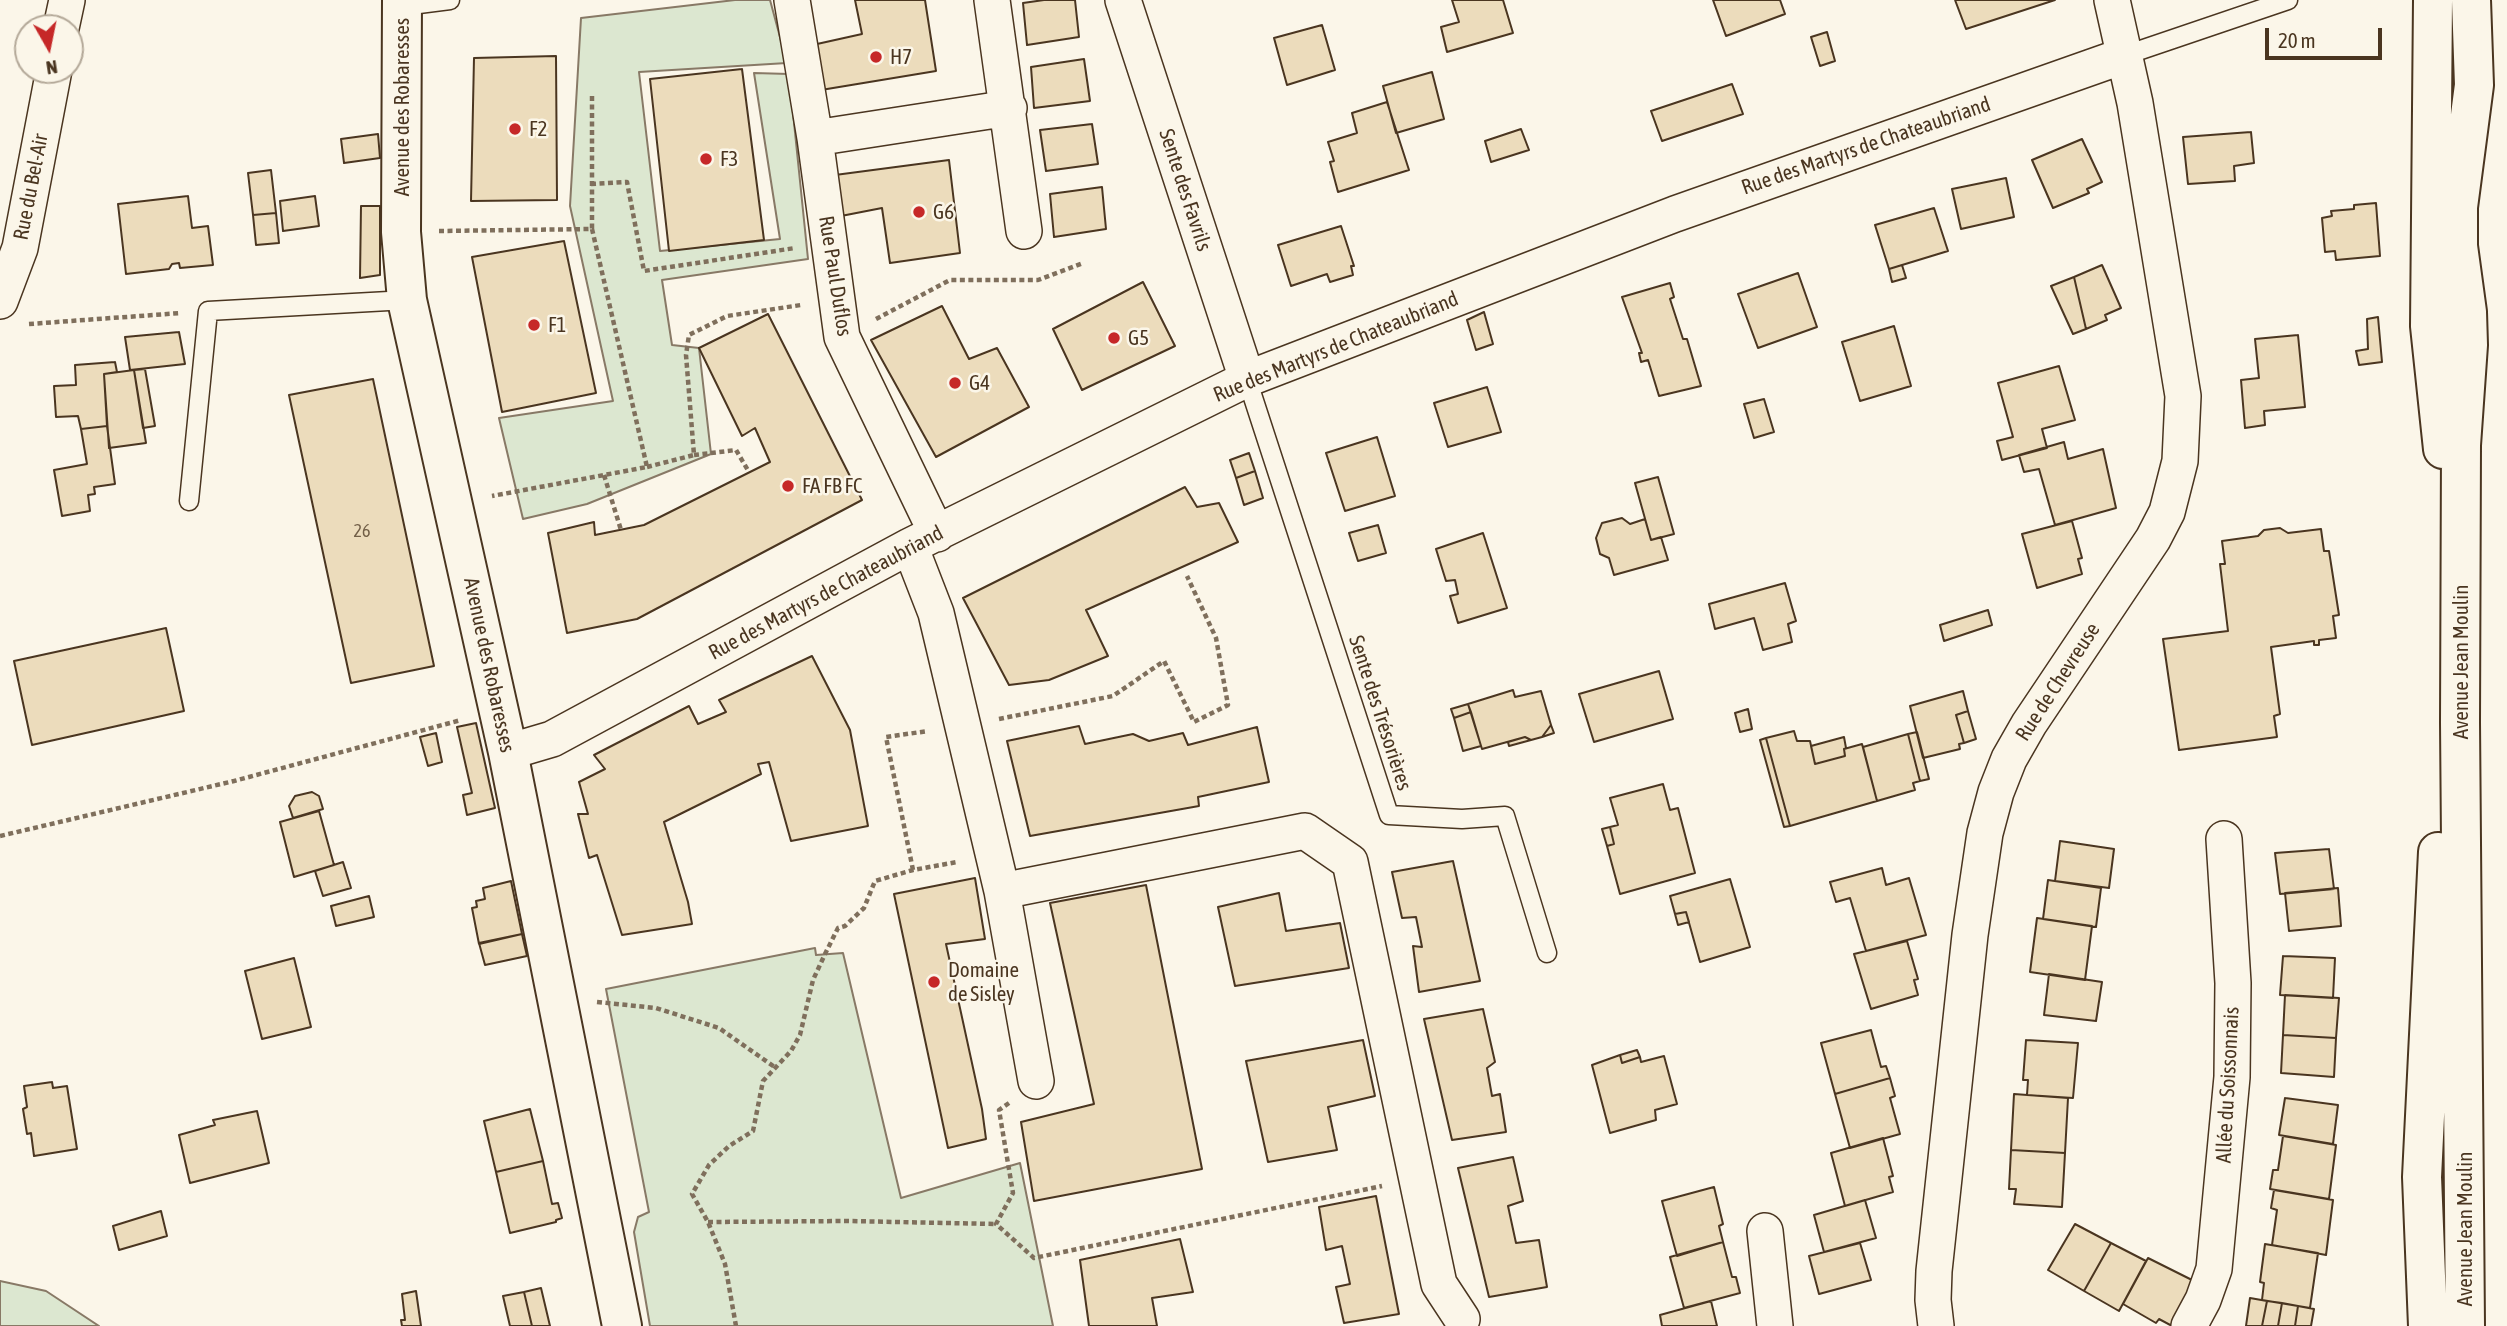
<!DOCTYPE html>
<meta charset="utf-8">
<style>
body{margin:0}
#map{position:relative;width:2507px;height:1326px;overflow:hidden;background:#fbf6e9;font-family:"Asap Condensed",sans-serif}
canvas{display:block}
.north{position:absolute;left:14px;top:14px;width:70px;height:70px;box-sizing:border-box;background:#fbf6e9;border:2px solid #b4a999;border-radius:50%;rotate:171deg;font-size:19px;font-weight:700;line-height:28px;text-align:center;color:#4a3520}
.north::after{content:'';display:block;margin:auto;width:24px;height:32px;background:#c62828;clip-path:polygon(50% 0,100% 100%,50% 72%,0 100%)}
.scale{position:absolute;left:2265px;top:28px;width:117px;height:32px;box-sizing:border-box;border:4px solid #4a3520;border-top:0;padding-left:9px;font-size:21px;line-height:24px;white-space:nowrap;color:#4a3520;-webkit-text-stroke:5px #fbf6e9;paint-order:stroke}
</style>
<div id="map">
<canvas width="2507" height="1326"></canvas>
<div class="north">N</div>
<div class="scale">20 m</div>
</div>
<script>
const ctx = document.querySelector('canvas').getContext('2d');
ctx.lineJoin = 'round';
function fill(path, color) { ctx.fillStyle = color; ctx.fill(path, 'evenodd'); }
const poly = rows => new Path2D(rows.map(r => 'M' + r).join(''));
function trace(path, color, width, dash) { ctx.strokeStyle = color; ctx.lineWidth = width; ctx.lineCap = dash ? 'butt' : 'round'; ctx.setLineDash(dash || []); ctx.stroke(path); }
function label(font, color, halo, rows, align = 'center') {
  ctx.font = font + ' "Asap Condensed",sans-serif'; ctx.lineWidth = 5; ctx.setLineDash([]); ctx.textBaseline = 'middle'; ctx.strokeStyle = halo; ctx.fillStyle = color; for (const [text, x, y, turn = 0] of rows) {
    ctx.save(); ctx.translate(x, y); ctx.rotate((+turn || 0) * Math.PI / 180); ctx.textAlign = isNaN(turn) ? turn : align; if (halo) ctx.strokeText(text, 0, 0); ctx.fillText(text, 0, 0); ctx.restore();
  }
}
const green = poly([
 [735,0,770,0,787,63,639,72,660,251,780,239,754,73,789,74,808,259,662,280,672,345,699,348,711,454,587,504,523,519,499,418,613,401,570,206,581,18,735,0],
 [815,948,816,955,843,953,901,1198,1020,1163,1053,1326,650,1326,634,1232,638,1217,649,1212,606,989,815,948],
 [0,1281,46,1291,99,1326,0,1326,0,1281]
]);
fill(green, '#dce7d0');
trace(green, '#887966', 2);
const building = poly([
 [855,0,925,0,936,71,821,90,817,44,862,34,855,0],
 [1044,0,1075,0,1079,37,1027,45,1023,3,1044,0],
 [1452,0,1503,0,1513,33,1447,52,1441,27,1459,22,1452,0],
 [1713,0,1780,0,1785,14,1726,36,1713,0],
 [1955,0,2055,0,1966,29,1955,0],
 [1322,25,1335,70,1287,85,1274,38,1322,25],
 [1827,32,1835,61,1820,66,1811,37,1827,32],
 [556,56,557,200,471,201,474,58,556,56],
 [1084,59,1090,101,1034,108,1031,67,1084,59],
 [742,69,764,240,669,251,650,79,742,69],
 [1432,72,1444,119,1396,133,1383,86,1432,72],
 [1732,84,1743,114,1662,141,1651,111,1732,84],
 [1387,102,1409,170,1338,192,1330,162,1334,161,1328,142,1357,133,1352,113,1387,102],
 [1092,124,1098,164,1046,171,1040,130,1092,124],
 [1521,129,1529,150,1491,162,1485,141,1521,129],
 [2251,132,2254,163,2234,166,2235,181,2188,184,2183,137,2251,132],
 [378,134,380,158,344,163,341,139,378,134],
 [2082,139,2102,182,2087,189,2089,193,2053,208,2032,160,2082,139],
 [949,160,960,253,890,263,882,208,841,216,835,175,949,160],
 [271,170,276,213,253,215,248,173,271,170],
 [2006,178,2014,217,1961,229,1952,189,2006,178],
 [1102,187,1106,229,1054,237,1050,194,1102,187],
 [188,196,192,228,208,226,213,265,180,268,179,263,172,264,169,269,126,274,118,204,188,196],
 [315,196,319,226,283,231,280,201,315,196],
 [2376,203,2380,256,2336,260,2335,251,2325,252,2322,218,2332,216,2331,211,2354,209,2354,205,2376,203],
 [361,206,380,206,380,275,360,278,361,206],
 [1934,208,1948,251,1889,269,1875,225,1934,208],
 [276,213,279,243,256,245,253,215,276,213],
 [1341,226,1354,266,1351,266,1353,275,1330,282,1327,274,1291,286,1278,245,1341,226],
 [564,241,596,393,502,412,472,257,564,241],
 [1902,265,1906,278,1892,282,1889,269,1902,265],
 [2102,265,2121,308,2105,315,2107,320,2086,329,2074,277,2102,265],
 [1798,273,1817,327,1758,348,1738,294,1798,273],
 [2074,277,2086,329,2073,334,2051,286,2074,277],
 [1143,282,1175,346,1082,390,1053,329,1143,282],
 [1670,283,1674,297,1670,299,1683,339,1687,339,1701,386,1659,396,1648,360,1641,362,1639,353,1642,353,1622,297,1670,283],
 [942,306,969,359,997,348,1029,407,936,457,871,340,942,306],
 [1484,312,1493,344,1476,350,1467,320,1484,312],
 [768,314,862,500,637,619,567,633,548,533,594,522,595,535,644,525,770,462,755,428,742,436,699,348,768,314],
 [2378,317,2382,362,2359,365,2356,351,2368,349,2367,319,2378,317],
 [1894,326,1911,386,1860,401,1842,342,1894,326],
 [179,332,185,364,130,370,125,337,179,332],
 [2298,335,2305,407,2264,411,2265,425,2245,428,2241,380,2259,378,2255,339,2298,335],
 [115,362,117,372,104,374,107,426,81,429,78,416,56,417,54,386,76,385,75,365,115,362],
 [2059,366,2075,420,2042,429,2047,448,2002,460,1997,441,2013,437,1998,383,2059,366],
 [145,369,155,426,143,428,134,370,145,369],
 [134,370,146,443,109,448,104,374,134,370],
 [373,379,434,666,351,683,289,395,373,379],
 [1487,387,1501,432,1448,447,1434,403,1487,387],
 [1764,399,1774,432,1754,438,1744,404,1764,399],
 [107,426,115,484,94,487,95,494,88,495,90,511,62,516,54,470,87,464,81,429,107,426],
 [1377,437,1395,496,1345,511,1326,453,1377,437],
 [2064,442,2068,459,2103,449,2116,508,2055,525,2039,469,2024,472,2019,455,2064,442],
 [1249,453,1255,471,1236,478,1230,460,1249,453],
 [1255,471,1263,498,1244,505,1236,478,1255,471],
 [1658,477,1674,534,1651,540,1635,483,1658,477],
 [1185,487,1197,507,1219,503,1238,542,1086,610,1108,656,1049,680,1009,685,963,598,1185,487],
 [1622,518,1630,524,1645,519,1651,540,1661,537,1668,560,1614,575,1609,558,1600,554,1596,538,1602,523,1622,518],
 [2072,521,2082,558,2078,559,2082,574,2037,588,2022,534,2072,521],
 [1378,525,1386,553,1358,561,1349,533,1378,525],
 [2280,528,2288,533,2321,529,2324,551,2329,551,2339,615,2333,616,2336,638,2319,640,2319,645,2314,645,2314,641,2271,647,2280,714,2274,716,2277,737,2179,750,2163,639,2228,631,2220,564,2225,564,2222,541,2258,536,2264,530,2280,528],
 [1483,533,1507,608,1458,623,1450,596,1458,594,1455,580,1446,581,1436,549,1483,533],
 [1785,583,1796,621,1788,624,1792,642,1763,650,1754,618,1715,629,1709,604,1785,583],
 [1988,610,1992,625,1944,641,1940,625,1988,610],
 [166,628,184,711,32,745,14,661,166,628],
 [812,656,850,730,868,826,791,841,769,762,758,764,761,774,664,822,688,902,692,924,622,935,597,855,589,858,578,814,588,814,579,782,605,769,594,755,689,706,698,724,726,712,719,700,812,656],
 [1659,671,1673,719,1594,742,1579,694,1659,671],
 [1513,690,1515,697,1541,691,1551,725,1542,737,1531,740,1525,737,1482,749,1468,704,1513,690],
 [1963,691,1968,711,1956,715,1964,743,1959,744,1960,749,1923,758,1910,706,1963,691],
 [1468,704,1471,712,1454,718,1451,709,1468,704],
 [1748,709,1752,729,1740,732,1735,713,1748,709],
 [1968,711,1976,739,1964,743,1956,715,1968,711],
 [1471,712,1481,746,1463,751,1454,718,1471,712],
 [476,723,495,808,467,815,463,795,472,793,457,727,476,723],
 [1551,725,1554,733,1542,737,1551,725],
 [1079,726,1085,744,1133,734,1149,741,1183,733,1188,745,1257,727,1269,782,1198,797,1199,806,1030,836,1007,741,1079,726],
 [1794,731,1797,741,1810,741,1815,764,1845,756,1844,749,1862,744,1877,801,1790,826,1766,738,1794,731],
 [1917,732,1929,779,1920,781,1908,734,1917,732],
 [436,733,442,762,428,766,420,737,436,733],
 [1908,734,1920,781,1913,783,1915,790,1877,801,1863,747,1908,734],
 [1525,737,1531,740,1509,746,1508,742,1525,737],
 [1844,737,1846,748,1844,749,1845,756,1815,764,1811,746,1844,737],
 [1766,738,1790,826,1784,827,1760,740,1766,738],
 [1663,784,1670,810,1678,808,1695,873,1620,894,1607,846,1614,844,1610,827,1618,825,1610,798,1663,784],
 [312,792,319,796,323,809,293,818,289,806,295,796,312,792],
 [319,811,334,865,294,877,280,822,319,811],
 [1610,827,1614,844,1607,846,1602,829,1610,827],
 [2060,841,2114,849,2109,888,2055,881,2060,841],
 [2329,849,2334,889,2280,894,2275,853,2329,849],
 [1453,861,1480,981,1419,992,1413,946,1422,947,1416,917,1402,918,1392,872,1453,861],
 [343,862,351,888,323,896,315,871,343,862],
 [1882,868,1886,885,1909,878,1926,935,1866,951,1850,898,1836,902,1830,882,1882,868],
 [975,878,985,939,946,944,982,1109,986,1139,948,1148,894,894,975,878],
 [1730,879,1750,947,1700,962,1686,912,1675,914,1670,896,1730,879],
 [2048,880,2101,888,2096,927,2043,919,2048,880],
 [511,881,522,934,479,944,472,908,477,907,476,901,485,899,483,888,511,881],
 [1146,885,1202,1169,1034,1201,1021,1122,1094,1104,1050,903,1146,885],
 [2338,888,2341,926,2289,931,2285,893,2338,888],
 [1279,893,1286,931,1340,923,1349,968,1235,986,1218,907,1279,893],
 [369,896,374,917,336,926,331,906,369,896],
 [1686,912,1689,922,1678,925,1675,914,1686,912],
 [2037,918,2092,926,2085,980,2030,972,2037,918],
 [522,934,527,956,485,965,479,943,522,934],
 [1907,941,1918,979,1914,980,1918,995,1871,1009,1854,954,1907,941],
 [2283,956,2335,958,2333,998,2280,995,2283,956],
 [294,958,311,1027,262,1039,245,971,294,958],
 [2049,974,2102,982,2096,1021,2044,1015,2049,974],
 [2285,995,2339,998,2336,1038,2283,1035,2285,995],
 [1483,1009,1495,1062,1487,1068,1492,1096,1500,1094,1506,1132,1452,1140,1424,1019,1483,1009],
 [1871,1030,1881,1067,1886,1066,1890,1078,1835,1094,1821,1043,1871,1030],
 [2283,1035,2336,1038,2334,1077,2281,1073,2283,1035],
 [1363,1040,1375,1096,1328,1107,1337,1150,1268,1162,1246,1061,1363,1040],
 [2026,1040,2078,1043,2073,1098,2027,1095,2028,1080,2023,1080,2026,1040],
 [1637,1050,1640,1057,1622,1063,1620,1055,1637,1050],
 [1620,1055,1622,1063,1640,1057,1641,1062,1664,1056,1677,1104,1655,1110,1656,1120,1610,1133,1592,1065,1620,1055],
 [1890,1078,1895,1096,1890,1098,1900,1134,1850,1148,1835,1094,1890,1078],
 [52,1082,53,1088,67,1086,77,1149,34,1156,31,1133,27,1134,23,1109,27,1107,24,1086,52,1082],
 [2014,1094,2068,1098,2065,1153,2011,1150,2014,1094],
 [2285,1098,2338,1105,2333,1144,2279,1135,2285,1098],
 [530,1109,543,1161,496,1172,484,1121,530,1109],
 [257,1111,269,1163,190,1183,179,1135,215,1125,213,1120,257,1111],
 [2283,1136,2336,1145,2329,1199,2270,1189,2273,1170,2278,1170,2283,1136],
 [1883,1138,1893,1176,1889,1177,1893,1192,1845,1206,1831,1153,1883,1138],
 [2011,1150,2065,1153,2062,1207,2014,1204,2016,1189,2009,1189,2011,1150],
 [1513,1157,1523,1201,1508,1206,1516,1243,1539,1240,1547,1287,1489,1297,1458,1168,1513,1157],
 [543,1161,552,1204,558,1203,562,1218,556,1220,556,1222,510,1233,496,1172,543,1161],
 [1714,1187,1723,1224,1719,1226,1723,1242,1677,1256,1662,1201,1714,1187],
 [2274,1190,2333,1200,2326,1255,2272,1245,2277,1210,2271,1208,2274,1190],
 [1376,1196,1399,1314,1344,1323,1336,1287,1350,1284,1342,1246,1326,1250,1319,1207,1376,1196],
 [1865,1200,1876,1238,1824,1252,1814,1215,1865,1200],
 [161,1211,167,1236,119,1250,113,1226,161,1211],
 [2075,1224,2111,1243,2084,1291,2048,1270,2075,1224],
 [1180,1239,1193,1292,1152,1298,1157,1326,1089,1326,1080,1260,1180,1239],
 [1723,1242,1732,1277,1736,1277,1740,1293,1684,1308,1670,1257,1723,1242],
 [1860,1243,1871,1280,1819,1294,1809,1256,1860,1243],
 [2111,1243,2146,1261,2119,1311,2084,1291,2111,1243],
 [2265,1244,2318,1253,2310,1308,2262,1300,2264,1283,2260,1282,2265,1244],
 [2148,1258,2198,1283,2172,1326,2159,1319,2156,1323,2123,1304,2148,1258],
 [541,1288,550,1326,532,1326,524,1292,541,1288],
 [416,1291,421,1326,402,1326,401,1320,405,1320,402,1294,416,1291],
 [524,1292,532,1326,510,1326,503,1296,524,1292],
 [2250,1298,2267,1301,2262,1326,2246,1326,2250,1298],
 [1711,1301,1717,1326,1662,1326,1660,1315,1711,1301],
 [2267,1301,2282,1303,2278,1326,2262,1326,2267,1301],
 [2282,1303,2298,1306,2295,1326,2278,1326,2282,1303],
 [2298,1306,2314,1309,2311,1326,2295,1326,2298,1306]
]);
fill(building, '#ecdcbc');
trace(building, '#4a3520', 2);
const service = poly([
 [403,6,450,0],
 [2123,56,2288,0],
 [1247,379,1389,815,1462,819,1505,816,1547,953],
 [189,501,208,311,407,300]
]);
const minor = poly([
 [792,0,815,138,842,337,937,534],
 [992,0,1024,231],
 [1123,0,1247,379],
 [61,28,67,0],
 [815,138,1009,108],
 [0,301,20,248,54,70],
 [910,546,936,613,1002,891],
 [508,752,552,739,910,546,1247,379,1675,214,2123,56],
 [1036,1081,1002,891,1305,831,1350,862,1439,1284,1462,1319],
 [1765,1231,1775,1326],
 [1936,1326,1933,1300,1934,1271,1970,935,1985,833,1996,792,2009,759,2029,724,2153,539,2167,512,2180,461,2183,396,2135,103,2112,0],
 [2189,1326,2203,1300,2214,1269,2232,1077,2233,983,2224,839]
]);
const tertiary = poly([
 [402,0,401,232,407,300,508,752,622,1326]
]);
const secondary = poly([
 [2433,0,2430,326,2443,449],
 [2428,1326,2422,1177,2438,852],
 [2465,1326,2460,722,2461,445,2468,345,2467,312,2458,246,2458,207,2474,85,2471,0]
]);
trace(service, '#4a3520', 21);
trace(minor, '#4a3520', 38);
trace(tertiary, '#4a3520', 42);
trace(secondary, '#4a3520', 42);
trace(poly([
 [592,96,592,229],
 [591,184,627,182,644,271,795,248],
 [439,231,592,229,647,467,492,496],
 [876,319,950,280,1038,280,1083,263],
 [29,324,181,313],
 [694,455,736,450,749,472],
 [647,467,694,455,686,355,689,335,727,316,801,305],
 [604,475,621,530],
 [999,719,1113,696,1164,661,1194,722,1228,705,1216,638,1187,576],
 [0,836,234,781,461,720],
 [913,870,886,737,928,731],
 [597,1002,656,1008,719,1028,776,1068],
 [1009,1103,999,1110,1013,1193,996,1224,1034,1258,1382,1186],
 [708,1222,848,1221,996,1224],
 [736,1326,725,1264,708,1222,692,1194,709,1165,729,1146,753,1131,763,1081,791,1051,800,1035,813,980,825,954,838,928,845,926,864,908,875,881,913,870,957,862]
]), '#7f6f5c', 4.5, [5, 3.5]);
trace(service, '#fbf6e9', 18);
trace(minor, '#fbf6e9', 35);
trace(tertiary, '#fbf6e9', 38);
trace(secondary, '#fbf6e9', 38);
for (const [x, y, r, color] of [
 [876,57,7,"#c62828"],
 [515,129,7,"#c62828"],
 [706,159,7,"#c62828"],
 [919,212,7,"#c62828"],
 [534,325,7,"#c62828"],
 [1114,338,7,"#c62828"],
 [955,383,7,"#c62828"],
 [788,486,7,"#c62828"],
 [934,982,7,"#c62828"]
]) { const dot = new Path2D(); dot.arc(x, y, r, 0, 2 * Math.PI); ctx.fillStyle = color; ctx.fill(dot); trace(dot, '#fbf6e9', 2.5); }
label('18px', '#725f47', null, [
 ["26",362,531]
]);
label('21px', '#4a3520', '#fbf6e9', [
 ["H7",890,57],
 ["F2",529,129],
 ["F3",720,159],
 ["G6",933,212],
 ["F1",548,325],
 ["G5",1128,338],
 ["G4",969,383],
 ["FA FB FC",802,486],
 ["Domaine",948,970],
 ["de Sisley",948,994]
], 'left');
label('21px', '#4a3520', '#fbf6e9', [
 ["Avenue des Robaresses",402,107,-90],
 ["Rue des Martyrs de Chateaubriand",1866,146,-19],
 ["Rue du Bel-Air",31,187,-79],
 ["Sente des Favrils",1185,190,72],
 ["Rue Paul Duflos",835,276,81],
 ["Rue des Martyrs de Chateaubriand",1336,347,-22],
 ["Rue des Martyrs de Chateaubriand",826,593,-28],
 ["Avenue Jean Moulin",2461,662,-90],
 ["Avenue des Robaresses",489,665,78],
 ["Rue de Chevreuse",2058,682,-57],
 ["Sente des Trésorières",1380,713,72],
 ["Allée du Soissonnais",2228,1085,-87],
 ["Avenue Jean Moulin",2465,1229,-90]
]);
</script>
